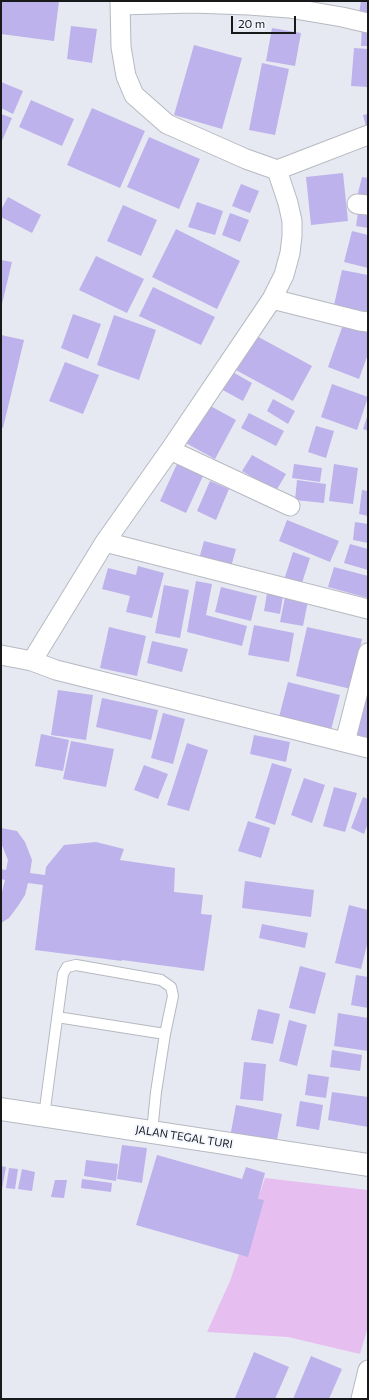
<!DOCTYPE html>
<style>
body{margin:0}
#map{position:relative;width:369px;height:1400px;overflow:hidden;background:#e6e9f1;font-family:Commissioner,sans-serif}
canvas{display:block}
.frame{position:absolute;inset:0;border:2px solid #17191b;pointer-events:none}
.scale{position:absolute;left:231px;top:16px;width:65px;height:18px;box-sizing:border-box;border:2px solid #17191b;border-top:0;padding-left:5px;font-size:12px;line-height:14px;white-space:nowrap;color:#17191b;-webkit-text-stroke:3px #f3f6ff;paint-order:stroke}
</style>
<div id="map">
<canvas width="369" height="1400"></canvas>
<div class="frame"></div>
<div class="scale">20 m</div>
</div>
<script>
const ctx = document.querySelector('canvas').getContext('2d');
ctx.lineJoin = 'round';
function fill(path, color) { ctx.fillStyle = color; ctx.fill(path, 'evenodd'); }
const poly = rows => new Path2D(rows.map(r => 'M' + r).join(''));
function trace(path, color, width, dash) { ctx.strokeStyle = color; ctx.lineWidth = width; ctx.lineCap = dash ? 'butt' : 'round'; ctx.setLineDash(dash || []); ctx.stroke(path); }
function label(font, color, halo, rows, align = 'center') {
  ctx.font = font + ' Commissioner,sans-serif'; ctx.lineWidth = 3.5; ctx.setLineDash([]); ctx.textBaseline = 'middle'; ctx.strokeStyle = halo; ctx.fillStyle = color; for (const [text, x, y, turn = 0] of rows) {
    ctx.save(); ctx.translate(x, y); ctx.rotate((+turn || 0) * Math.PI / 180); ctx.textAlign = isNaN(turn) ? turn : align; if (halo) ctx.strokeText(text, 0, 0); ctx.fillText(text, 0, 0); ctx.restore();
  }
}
fill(poly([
 [265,1178,368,1190,368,1327,360,1354,288,1337,207,1332,230,1281]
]), '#e6bff0');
fill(poly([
 [1,1,59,1,54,41,1,34],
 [361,1,368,1,368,15,359,14],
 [71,26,97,29,92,63,67,59],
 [362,26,368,27,368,46,361,46],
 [272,28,301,33,295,66,266,61],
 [194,45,242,58,222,129,174,115],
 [354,48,368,49,368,87,351,86],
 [262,63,289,69,275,135,249,130],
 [1,82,23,91,13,114,1,108],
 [31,100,74,119,62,146,19,127],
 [92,108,145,131,120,188,67,165],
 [1,114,12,118,1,143],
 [368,114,368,127,366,127,363,115],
 [149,137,200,159,179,209,127,187],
 [343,173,348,221,311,225,306,177],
 [362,177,368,178,368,200,357,197],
 [241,184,259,191,250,213,232,206],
 [8,197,41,215,32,233,1,217,1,210],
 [197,202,223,211,215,235,188,227],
 [123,205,157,220,141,256,107,241],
 [359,206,368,208,368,228,356,226],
 [230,213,249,220,240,242,222,235],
 [176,229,240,261,217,309,152,277],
 [352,231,368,235,368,268,344,262],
 [96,256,144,279,127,313,79,290],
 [1,260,12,262,2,304,1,304],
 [342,270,368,275,368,312,334,305],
 [153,287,215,317,201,345,139,316],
 [73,314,101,324,88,359,61,348],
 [114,315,156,330,139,380,97,365],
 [344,322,368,331,368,354,359,379,328,367],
 [253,334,312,366,293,401,234,369],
 [1,335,24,340,3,428,1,427],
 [65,362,99,375,83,414,49,401],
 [229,370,252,383,243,401,219,388],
 [332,384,368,397,357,430,321,417],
 [273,399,295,411,288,424,267,411],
 [205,403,236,420,215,459,184,442],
 [249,413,284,431,276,446,241,428],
 [368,414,368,431,363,429],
 [316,426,334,431,326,458,308,452],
 [252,455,286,474,276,491,242,471],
 [177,464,203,476,186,513,160,501],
 [294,464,322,468,320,482,292,478],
 [334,464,358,468,353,504,329,501],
 [297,480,326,484,324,503,295,500],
 [210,481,229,489,216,520,197,511],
 [362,490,368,491,368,516,359,514],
 [287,520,339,541,330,562,279,541],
 [355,522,368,524,368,543,353,540],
 [204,541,236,549,231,567,199,559],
 [350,544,368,549,368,570,344,563],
 [293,552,310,558,301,586,284,580],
 [138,566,164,573,152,618,126,612,130,596,102,589,108,568,136,575],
 [334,567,368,576,368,598,328,587],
 [196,581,212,584,206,615,247,626,242,646,187,632],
 [164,585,189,590,180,638,155,633],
 [221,587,257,596,251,621,215,612],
 [268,587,284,590,280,614,264,611],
 [286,592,309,596,303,626,280,622],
 [254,625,294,633,289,662,248,655],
 [109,627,146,636,137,676,100,668],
 [307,627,362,639,351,689,296,676],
 [152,641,188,649,182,672,147,663],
 [288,682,340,695,331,730,279,717],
 [58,690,93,695,86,740,51,735],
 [368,692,368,745,353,741],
 [102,698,158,710,151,740,96,727],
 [163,713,185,719,173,764,151,758],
 [41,734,69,740,63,771,35,766],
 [254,735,290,742,286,762,250,754],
 [71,741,114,749,106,787,63,779],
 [187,743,208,750,189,811,167,805],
 [272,763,292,769,275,825,255,818],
 [144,765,168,774,158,799,134,790],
 [304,778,325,785,312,823,291,815],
 [334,787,357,793,345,832,323,826],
 [363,797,368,799,368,823,364,834,351,828],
 [248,821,270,828,261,858,238,851],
 [1,828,17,831,25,842,32,860,30,873,45,875,46,867,64,845,96,842,124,849,120,860,175,868,174,892,203,895,201,914,212,915,204,971,122,960,122,961,35,950,43,885,28,883,25,895,18,906,9,918,1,923,1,896,5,880,1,879,1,869,6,870,8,860,1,843],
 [245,881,314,890,311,917,242,908],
 [349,905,368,910,368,941,361,969,335,963],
 [262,924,308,933,305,948,259,938],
 [300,966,326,973,315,1014,289,1008],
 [356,975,368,977,368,1008,351,1005],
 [258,1009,280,1014,273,1044,251,1040],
 [338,1013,368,1018,368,1051,334,1046],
 [289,1020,307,1025,297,1066,279,1061],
 [332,1050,362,1055,360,1071,330,1067],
 [244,1062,266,1064,263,1101,240,1099],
 [308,1074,329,1077,326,1098,305,1095],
 [332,1092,368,1097,368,1127,328,1120],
 [300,1101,323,1105,319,1130,296,1126],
 [236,1105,282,1114,276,1145,230,1137],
 [122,1145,147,1148,142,1183,117,1179],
 [157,1155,242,1179,246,1167,265,1173,258,1199,264,1200,248,1257,136,1225],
 [86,1160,118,1164,116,1181,84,1176],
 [1,1166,6,1167,2,1189,1,1189],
 [9,1168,18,1169,15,1189,6,1188],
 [22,1169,35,1172,32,1191,18,1189],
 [82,1179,112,1183,111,1192,81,1188],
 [55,1180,67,1180,64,1198,51,1197],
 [254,1352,289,1367,275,1399,235,1398],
 [311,1356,342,1369,329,1399,293,1399]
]), '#bdb2eb');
const lane = poly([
 [57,1017,165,1034],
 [44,1116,63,974,67,967,76,965,161,980,171,987,173,996,165,1034,156,1092,152,1132]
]);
const street = poly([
 [120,5,192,3,249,5,289,8,342,17,368,23],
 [277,170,368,135],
 [357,204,368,205],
 [272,299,360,321,368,322],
 [170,450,290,506],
 [105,542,368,609],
 [1,655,32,661,56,670,368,748],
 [32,661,105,542,170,450,272,299,284,275,290,253,292,236,292,221,288,203,277,170,246,159,167,124,134,95,126,76,121,47,120,1],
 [345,742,368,653],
 [361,1399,368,1370]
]);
const secondary = poly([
 [1,1109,368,1165]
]);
trace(lane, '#b6b9c1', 12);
trace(street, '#b6b9c1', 21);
trace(secondary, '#b6b9c1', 24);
trace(lane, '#fff', 10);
trace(street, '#fff', 19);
trace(secondary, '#fff', 22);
label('11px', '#17191b', '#f3f6ff', [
 ["JALAN TEGAL TURI",184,1137,9]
]);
</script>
